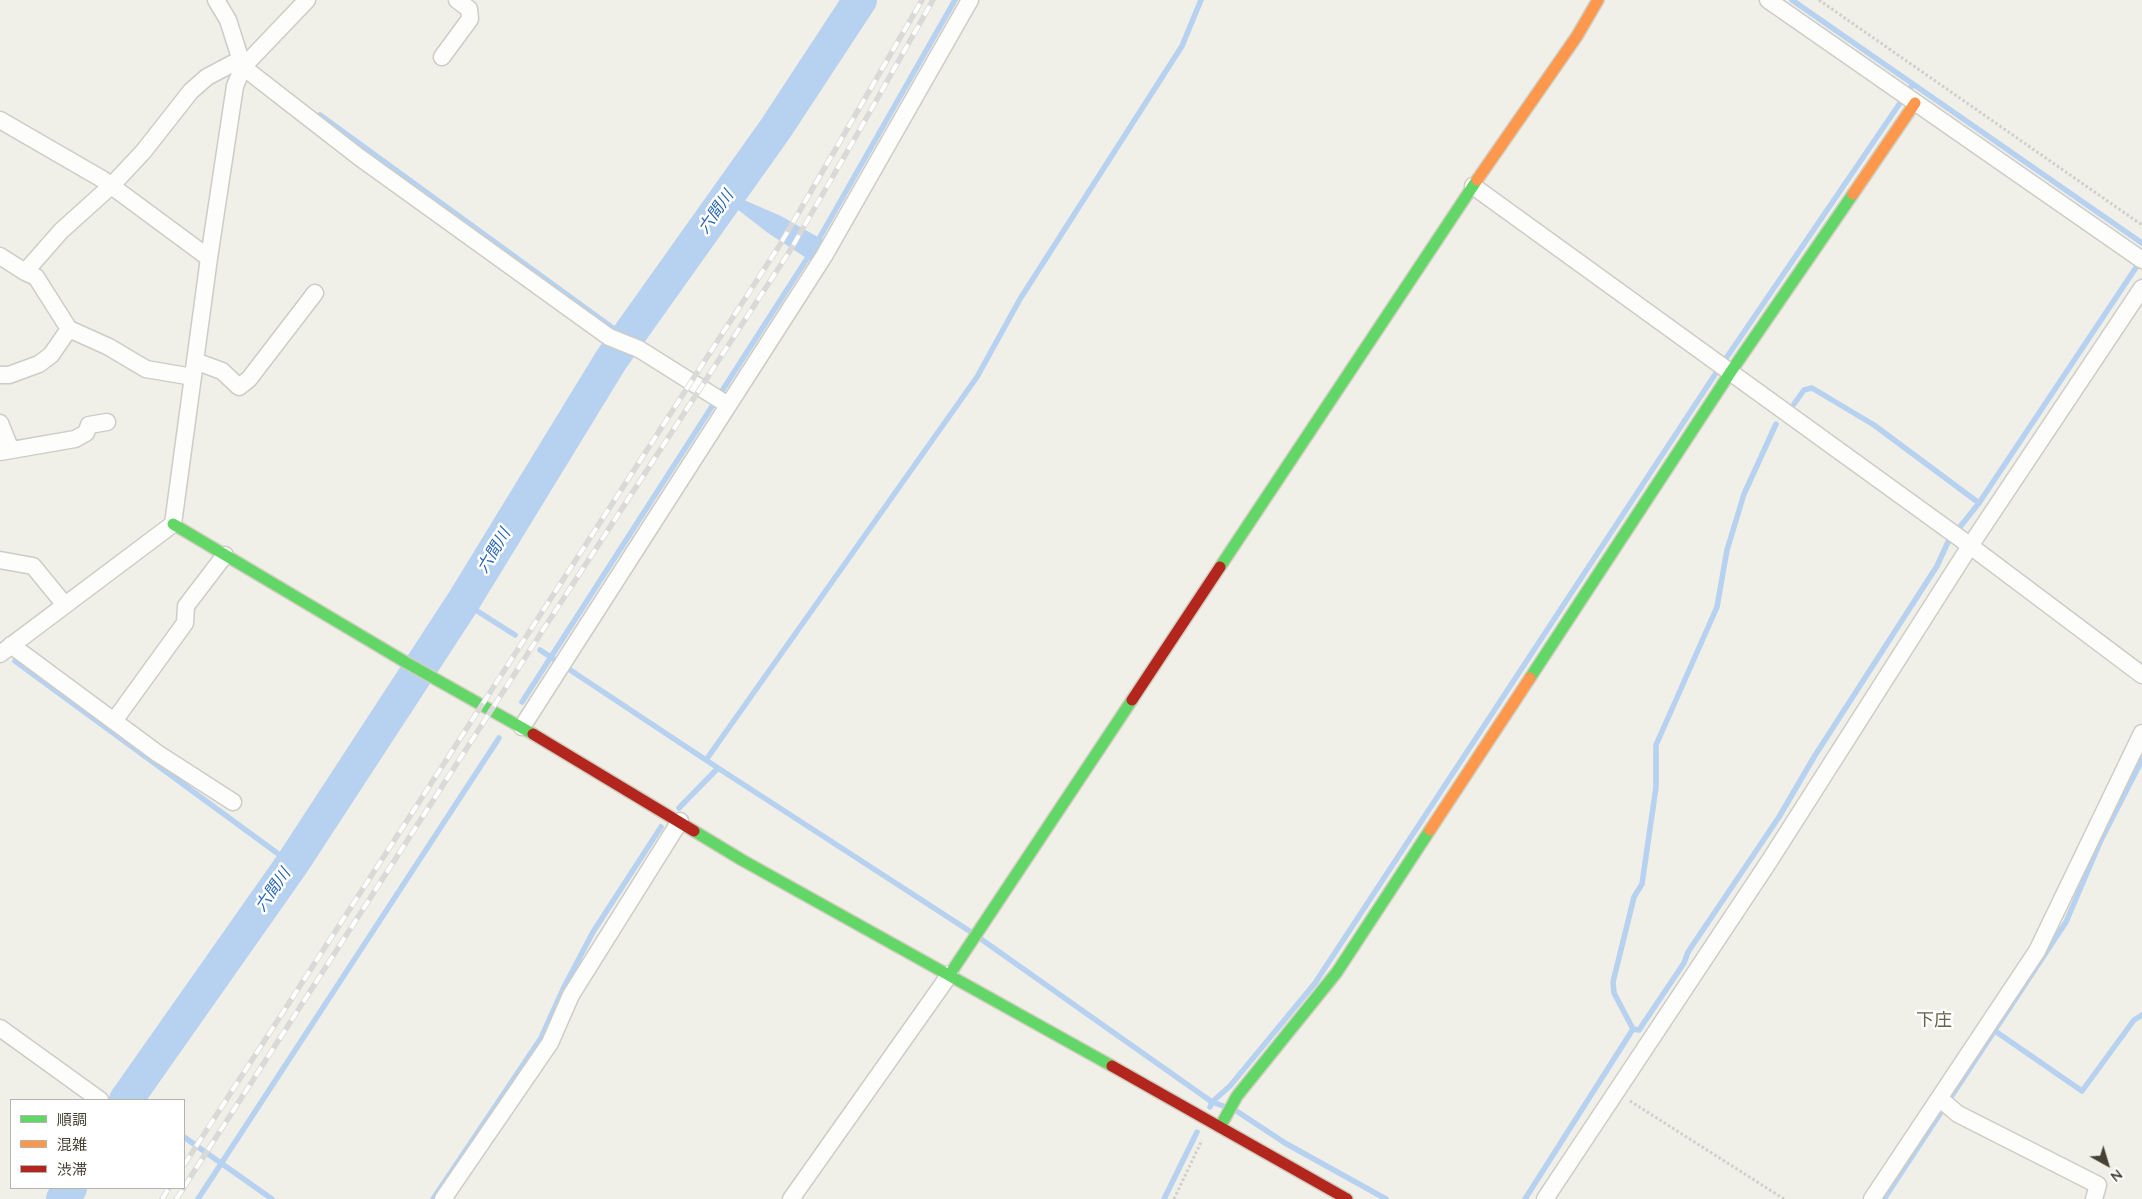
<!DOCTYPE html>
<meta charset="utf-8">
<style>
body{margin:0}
#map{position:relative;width:2142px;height:1199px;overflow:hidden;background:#f0efe8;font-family:Quicksand,"Noto Sans JP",sans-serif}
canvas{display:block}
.legend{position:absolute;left:10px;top:1099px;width:175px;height:90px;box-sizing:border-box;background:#fff;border:1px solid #b5b3ae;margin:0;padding:6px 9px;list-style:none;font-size:15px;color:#464134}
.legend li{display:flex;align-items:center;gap:10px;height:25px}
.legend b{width:25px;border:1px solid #b5b3ae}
.north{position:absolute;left:2082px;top:1139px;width:50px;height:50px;-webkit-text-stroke:4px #fff;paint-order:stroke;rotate:141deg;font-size:14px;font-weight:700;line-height:20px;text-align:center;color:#464134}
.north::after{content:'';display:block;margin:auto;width:18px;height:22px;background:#464134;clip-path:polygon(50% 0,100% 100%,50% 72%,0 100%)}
</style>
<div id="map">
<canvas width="2142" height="1199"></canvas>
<ul class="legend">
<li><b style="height:6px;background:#63d668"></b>順調</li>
<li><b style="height:6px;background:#ff974d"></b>混雑</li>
<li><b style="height:6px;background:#b3261e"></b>渋滞</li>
</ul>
<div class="north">N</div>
</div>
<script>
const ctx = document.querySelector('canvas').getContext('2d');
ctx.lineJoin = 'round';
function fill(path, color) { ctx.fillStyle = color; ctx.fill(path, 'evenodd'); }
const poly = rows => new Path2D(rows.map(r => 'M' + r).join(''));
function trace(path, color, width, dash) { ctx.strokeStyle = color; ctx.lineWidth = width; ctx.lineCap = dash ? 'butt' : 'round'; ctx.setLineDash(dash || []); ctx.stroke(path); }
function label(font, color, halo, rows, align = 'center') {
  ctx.font = font + ' Quicksand,"Noto Sans JP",sans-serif'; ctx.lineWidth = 5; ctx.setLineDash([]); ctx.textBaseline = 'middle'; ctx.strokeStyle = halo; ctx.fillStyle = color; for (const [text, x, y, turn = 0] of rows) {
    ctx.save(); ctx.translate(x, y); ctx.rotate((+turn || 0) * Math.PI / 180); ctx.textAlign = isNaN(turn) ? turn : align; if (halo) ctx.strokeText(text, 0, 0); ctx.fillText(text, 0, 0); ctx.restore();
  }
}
fill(poly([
 [744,200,781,216,823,240,811,261,768,233,737,209]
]), '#b7d1f0');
trace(poly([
 [1792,0,2142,243],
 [320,115,621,334],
 [728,196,747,208],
 [816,244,955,0],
 [1794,404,1804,390,1812,388,1874,425,1979,503],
 [463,602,515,635],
 [540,650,718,768,679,808],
 [15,661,292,864],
 [522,702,810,254],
 [706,760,977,377,1020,299,1182,46,1201,0],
 [718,768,971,932],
 [978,937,1212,1102,1226,1107],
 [1633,1029,1639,1030,1684,963,1688,952,1779,817,1814,757,1937,566,1948,542,1979,503,2141,260],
 [1633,1029,1614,993,1613,982,1634,897,1642,884,1656,787,1656,745,1717,607,1727,550,1744,494,1776,424],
 [1995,1031,2082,1091,2134,1020,2142,1015],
 [126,1099,127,1100],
 [1210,1107,1212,1102,1230,1086,1315,983,1714,376,1913,84],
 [1235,1110,1285,1143,1386,1199],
 [184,1137,272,1199],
 [198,1199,499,738],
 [433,1199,541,1038,564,987,593,932,661,827],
 [1164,1199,1197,1132],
 [1525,1199,1633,1029],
 [1884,1199,2066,922,2101,840,2142,760]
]), '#b7d1f0', 5.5);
trace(poly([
 [126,1100,292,864,463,602,611,360,776,128,860,0],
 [63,1199,70,1188]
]), '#b7d1f0', 34);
const street = poly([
 [216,0,228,20,243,67,359,157,609,337,639,349,728,405],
 [1768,0,2142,260],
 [442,57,470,19,469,9,457,0],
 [0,120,102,179,209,258],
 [1473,186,1961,539,2142,675],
 [0,256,25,272,61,231,112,185,143,152,191,91,207,77,241,59],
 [69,329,109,347,146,369,193,377],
 [195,361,222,371,239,387,249,379,315,293],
 [0,375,9,375,39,364,51,355,69,329,36,277,25,272],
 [0,423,11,450],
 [0,452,75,439,86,433,89,425,107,422],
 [0,560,33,566,65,605],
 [11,645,157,753,233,802],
 [0,654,173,524,209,258,235,86,243,67,307,0],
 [114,721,185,623,186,606,225,555],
 [522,727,824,256,970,0],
 [0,1028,100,1100],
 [1940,1099,1958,1114,2098,1185,2094,1199],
 [443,1199,550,1043,571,995,680,821],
 [791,1199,950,974],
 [1545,1199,1770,860,1970,546,2142,288],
 [1872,1199,2037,951,2142,733]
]);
const fast = poly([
 [173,524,407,663,533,734],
 [1220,567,1477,180],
 [1530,678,1730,373,1853,194],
 [694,831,742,860,1112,1066],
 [950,974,1132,700],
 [1220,1127,1237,1096,1337,972,1430,830]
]);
const slow = poly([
 [1477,180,1577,36,1598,0],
 [1853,194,1915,103],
 [1430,830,1530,678]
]);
const jam = poly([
 [1132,700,1220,567],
 [533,734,694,831],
 [1112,1066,1347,1199]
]);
trace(street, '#ceccc6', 19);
trace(fast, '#d0cebf', 14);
trace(slow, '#d0cebf', 14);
trace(jam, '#d0cebf', 14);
trace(poly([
 [1819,0,2142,225],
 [1630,1101,1784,1199],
 [1174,1199,1202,1140]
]), '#d0cfc9', 3, [2.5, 2.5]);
trace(street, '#fdfdfc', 16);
trace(fast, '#63d668', 11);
trace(slow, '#ff974d', 11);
trace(jam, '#b3261e', 11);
const rail = poly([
 [184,1165,781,243,922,0],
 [184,1187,541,633,791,249,859,131,933,0],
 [162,1199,169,1188],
 [176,1199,184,1188]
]);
trace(rail, '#d9d9d8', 5.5);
trace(rail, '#fff', 4, [11]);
label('italic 16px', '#2967b6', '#fff', [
 ["六間川",716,212,-55],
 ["六間川",494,551,-59],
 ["六間川",273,890,-55]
]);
label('18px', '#69614b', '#fff', [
 ["下庄",1934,1021]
]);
</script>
